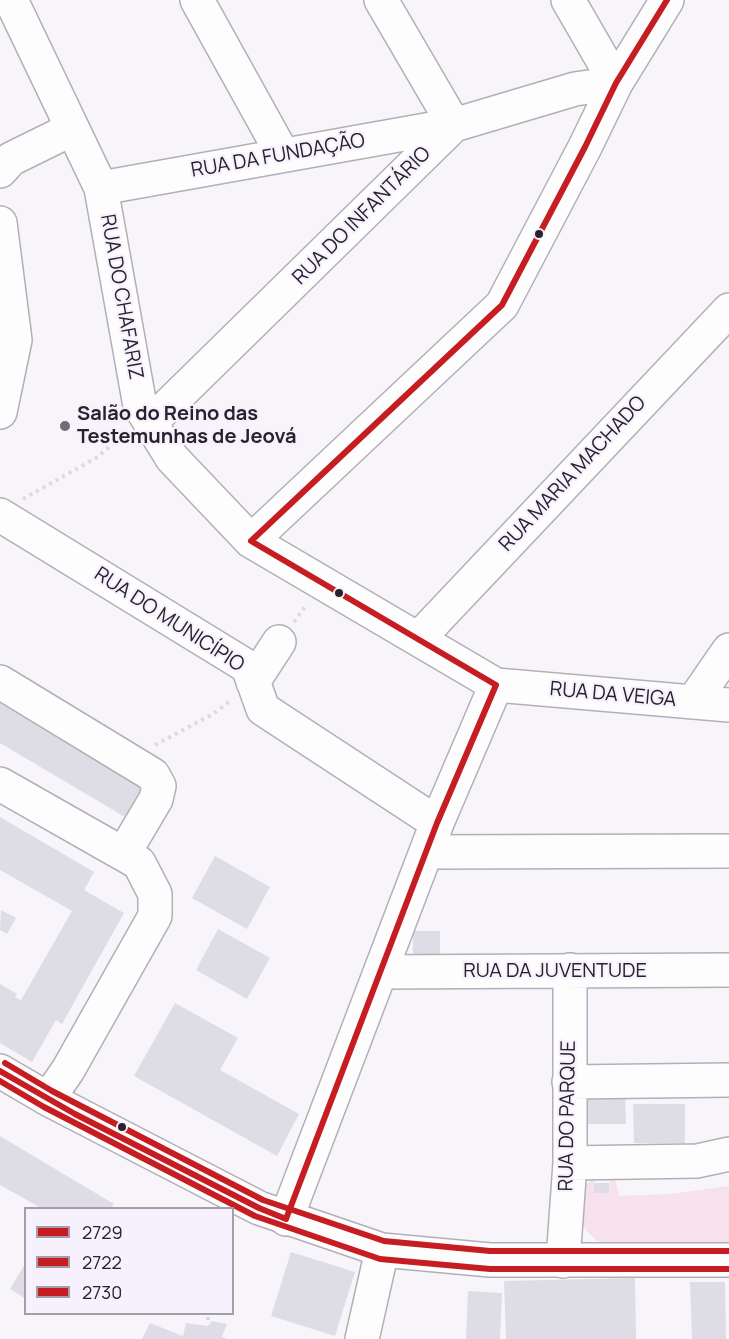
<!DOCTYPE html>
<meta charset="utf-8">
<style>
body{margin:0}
#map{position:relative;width:729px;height:1339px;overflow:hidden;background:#f7f4fa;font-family:Manrope,sans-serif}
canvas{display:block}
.legend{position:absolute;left:24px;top:1207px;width:210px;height:108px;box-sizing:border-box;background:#f7f1fd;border:2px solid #a49eaa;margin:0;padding:8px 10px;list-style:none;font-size:18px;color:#28222d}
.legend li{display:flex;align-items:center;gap:12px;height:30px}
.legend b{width:30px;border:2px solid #a49eaa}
</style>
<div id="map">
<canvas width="729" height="1339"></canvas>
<ul class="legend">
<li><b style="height:8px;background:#c61d23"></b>2729</li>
<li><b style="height:8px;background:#c61d23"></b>2722</li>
<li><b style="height:8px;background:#c61d23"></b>2730</li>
</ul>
</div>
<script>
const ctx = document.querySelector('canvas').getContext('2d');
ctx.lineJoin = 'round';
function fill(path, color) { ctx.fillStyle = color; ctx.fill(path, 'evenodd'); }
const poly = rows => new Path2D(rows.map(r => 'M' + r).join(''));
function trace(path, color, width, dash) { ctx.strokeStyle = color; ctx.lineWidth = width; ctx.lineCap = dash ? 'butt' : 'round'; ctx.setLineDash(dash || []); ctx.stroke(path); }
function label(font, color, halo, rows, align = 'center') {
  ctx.font = font + ' Manrope,sans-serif'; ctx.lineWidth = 4.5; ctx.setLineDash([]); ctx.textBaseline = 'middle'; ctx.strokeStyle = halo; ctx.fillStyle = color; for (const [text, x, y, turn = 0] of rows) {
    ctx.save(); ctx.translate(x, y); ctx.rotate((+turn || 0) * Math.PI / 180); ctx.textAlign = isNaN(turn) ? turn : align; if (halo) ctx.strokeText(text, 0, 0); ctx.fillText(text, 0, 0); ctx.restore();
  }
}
fill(poly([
 [594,1179,594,1193,609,1193,610,1179,615,1179,619,1196,671,1194,729,1186,729,1244,611,1247,596,1240,585,1229,578,1207,584,1185]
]), '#f6e1ec');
fill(poly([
 [0,691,148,778,125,817,0,743],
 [0,817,94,872,84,890,124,913,62,1024,56,1020,32,1062,0,1043,0,984,17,994,15,997,21,1000,72,911,0,870],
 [215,856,270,887,247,929,192,898],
 [1,910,16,918,7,934,0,930],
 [218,929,270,958,247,999,196,970],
 [413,931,440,931,440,954,413,954],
 [175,1003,238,1038,220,1070,299,1114,277,1156,134,1076],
 [625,1092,626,1124,578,1124,578,1093],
 [633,1104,685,1104,685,1143,634,1143],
 [0,1136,114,1204,111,1208,41,1208,0,1185],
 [594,1183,609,1183,609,1193,594,1193],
 [291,1252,355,1272,335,1336,271,1316],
 [26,1262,26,1299,10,1289],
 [635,1278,636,1339,506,1339,504,1281],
 [690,1282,725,1282,726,1339,692,1339],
 [468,1291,502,1293,500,1339,466,1339],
 [212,1321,227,1324,222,1337,227,1339,142,1339,150,1323,183,1336,186,1323,208,1326]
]), '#dedde5');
const minor = poly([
 [11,0,101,188,140,406,172,458,251,541,496,685,729,705],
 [197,0,283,155],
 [381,0,454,125],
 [0,171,11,159,72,129],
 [101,188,454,125,575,89,616,83,568,0],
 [0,223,15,340,0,412],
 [150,423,454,125],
 [0,515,248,667,263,709,437,823],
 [251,541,502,305,585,147,616,83,667,0],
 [418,639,729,310],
 [0,682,153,775,159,786,156,799,124,853],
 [253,682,279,642],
 [693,702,729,650],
 [0,784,139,863,155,894,155,916,68,1070,48,1099],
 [426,852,729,851],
 [381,972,729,970],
 [0,1071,48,1099,259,1208,382,1250,490,1260,729,1260],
 [569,1082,729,1080],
 [570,1163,697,1161,729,1154],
 [286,1219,437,823,496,685],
 [563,1261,570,1163,570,970],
 [362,1339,382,1250]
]);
trace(minor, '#b3afb7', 36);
trace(poly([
 [23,499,96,458,127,432],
 [294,622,307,604],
 [155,745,213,714,231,700],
 [208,1320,208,1314]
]), '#dcdadd', 4, [3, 4.5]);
trace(minor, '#fefdfe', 33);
trace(poly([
 [251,541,502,305,585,147,616,83,667,0],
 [251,541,496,685],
 [0,1071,75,1114,259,1208,286,1219],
 [286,1219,437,823,496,685]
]), '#c61d23', 6);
trace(poly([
 [0,1081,44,1107,255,1216,380,1259,490,1269,729,1269]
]), '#c61d23', 6);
trace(poly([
 [5,1063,52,1091,263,1200,384,1241,490,1251,729,1251]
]), '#c61d23', 6);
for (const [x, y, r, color] of [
 [539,234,5,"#28222d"],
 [65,426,6,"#706c75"],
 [339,593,5,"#28222d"],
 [122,1127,5,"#28222d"]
]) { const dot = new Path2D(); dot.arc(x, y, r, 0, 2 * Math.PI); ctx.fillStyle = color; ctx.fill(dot); trace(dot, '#f7f1fd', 2); }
label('20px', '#28222d', '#f7f1fd', [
 ["RUA DA FUNDAÇÃO",278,156,-10],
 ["RUA DO INFANTÁRIO",362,216,-45],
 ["RUA DO CHAFARIZ",121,297,80],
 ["RUA MARIA MACHADO",573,474,-47],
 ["RUA DO MUNICÍPIO",169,620,33],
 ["RUA DA VEIGA",613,695,5],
 ["RUA DA JUVENTUDE",555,971],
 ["RUA DO PARQUE",568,1116,-89]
]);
label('bold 20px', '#28222d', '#f7f1fd', [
 ["Salão do Reino das",77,414],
 ["Testemunhas de Jeová",77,437]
], 'left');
</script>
